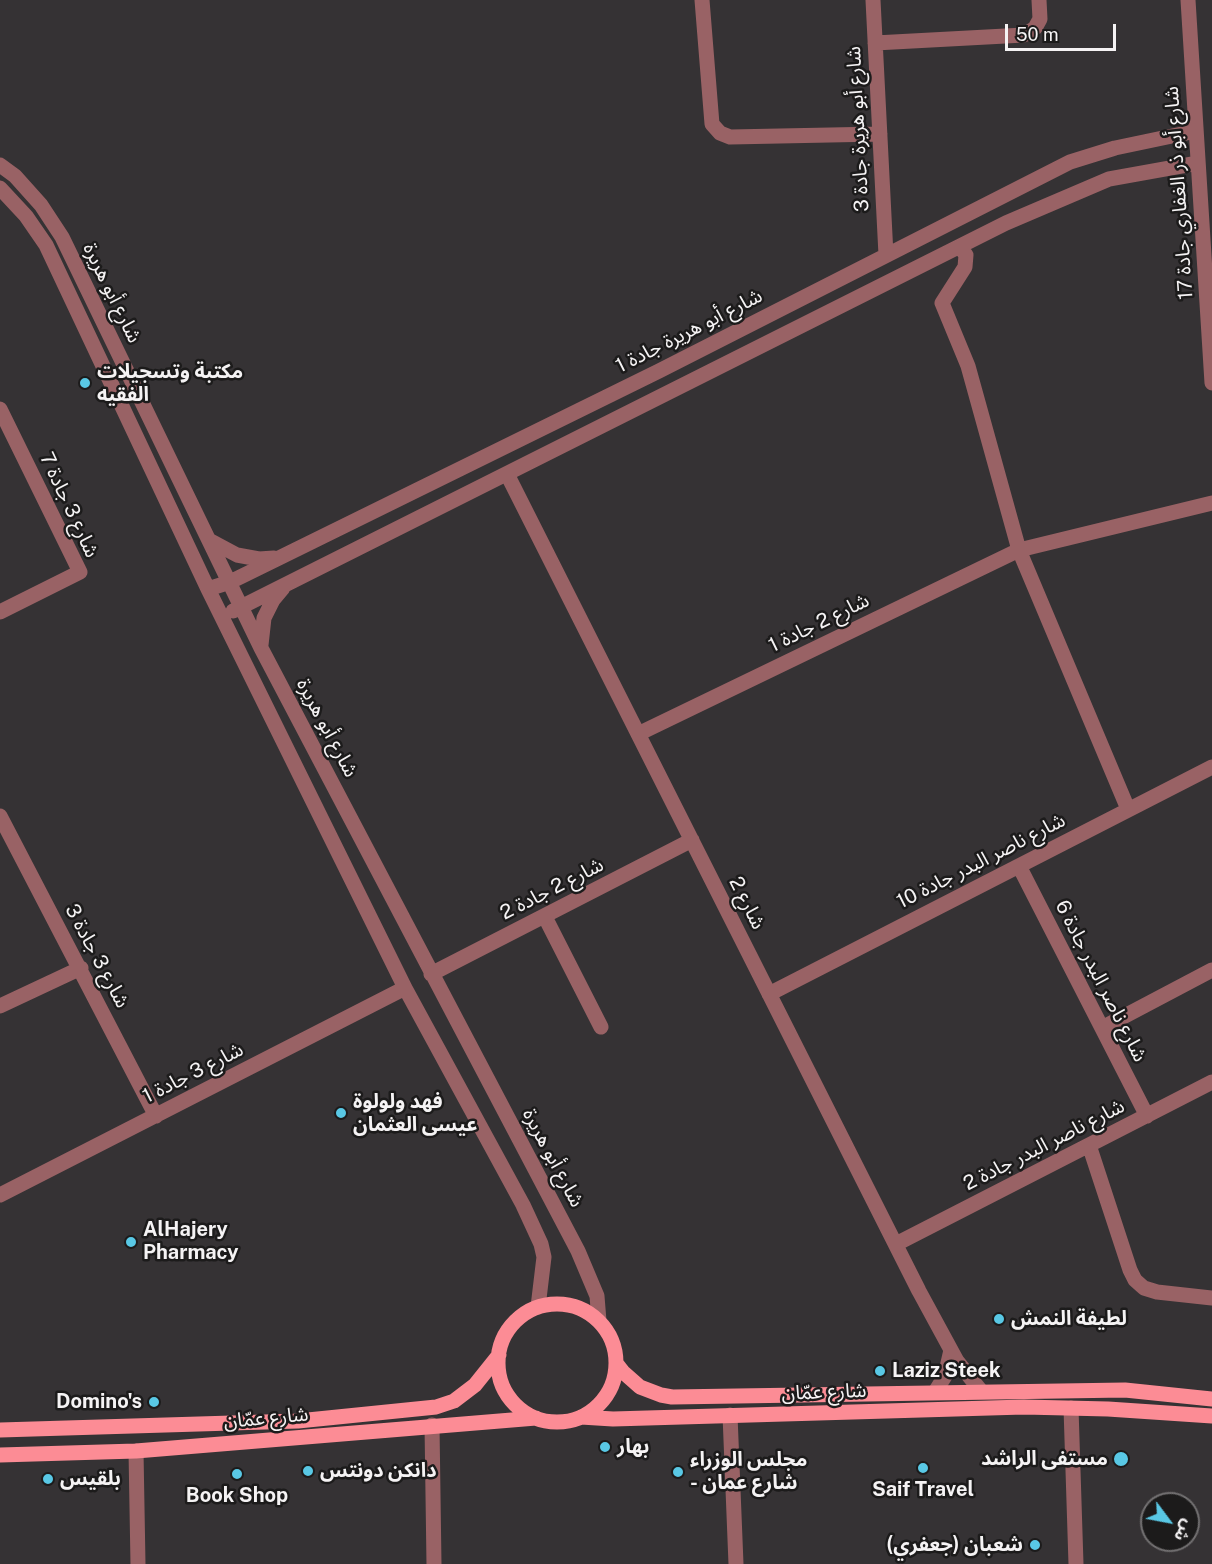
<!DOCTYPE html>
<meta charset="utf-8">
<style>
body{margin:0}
#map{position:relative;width:1212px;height:1564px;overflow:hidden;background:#353234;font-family:"Public Sans","Noto Sans Arabic",sans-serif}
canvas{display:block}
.north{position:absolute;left:1140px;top:1492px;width:60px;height:60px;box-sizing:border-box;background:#1c1b1b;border:2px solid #737172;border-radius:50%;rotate:122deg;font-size:16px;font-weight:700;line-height:24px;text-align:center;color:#f5f3f4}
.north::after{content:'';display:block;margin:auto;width:21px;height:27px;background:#59c8e5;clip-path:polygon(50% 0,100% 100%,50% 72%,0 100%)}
.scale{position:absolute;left:1005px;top:24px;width:111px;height:27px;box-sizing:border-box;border:3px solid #f5f3f4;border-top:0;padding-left:8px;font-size:18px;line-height:21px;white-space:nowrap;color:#f5f3f4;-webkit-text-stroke:4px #1c1b1b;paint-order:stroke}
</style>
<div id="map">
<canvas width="1212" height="1564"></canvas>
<div class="north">ش</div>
<div class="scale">50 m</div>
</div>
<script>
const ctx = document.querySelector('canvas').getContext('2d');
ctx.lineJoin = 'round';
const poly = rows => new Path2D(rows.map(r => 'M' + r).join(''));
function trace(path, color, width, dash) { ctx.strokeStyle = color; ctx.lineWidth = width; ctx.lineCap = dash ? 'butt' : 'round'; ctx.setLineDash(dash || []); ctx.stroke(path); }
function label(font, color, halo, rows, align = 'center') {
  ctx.font = font + ' "Public Sans","Noto Sans Arabic",sans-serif'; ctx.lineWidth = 5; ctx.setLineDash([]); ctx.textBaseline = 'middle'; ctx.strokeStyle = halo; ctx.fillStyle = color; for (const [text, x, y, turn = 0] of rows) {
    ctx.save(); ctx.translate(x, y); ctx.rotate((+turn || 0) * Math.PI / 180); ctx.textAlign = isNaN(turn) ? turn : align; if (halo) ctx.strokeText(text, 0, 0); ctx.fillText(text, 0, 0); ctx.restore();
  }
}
trace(poly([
 [702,0,712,124,720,133,730,137,880,134],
 [873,0,886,255],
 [1188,0,1212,383],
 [875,43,1024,35,1035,28,1040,19,1039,0],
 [0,165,15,176,41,205,62,237,261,648,578,1251,597,1296,599,1321],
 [0,188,26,216,46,245,208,589,405,988,523,1205,541,1244,544,1257,538,1307],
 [960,247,966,255,965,267,942,303,968,366,1019,550,1128,809],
 [0,409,80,572,0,612],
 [507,474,919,1291,957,1361,981,1391],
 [209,540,237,555,259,559,274,558],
 [208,589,230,582,283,556,659,371,1070,162,1115,148,1196,131],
 [233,611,1006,223,1109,179,1198,163],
 [261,645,264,618,273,600,283,588],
 [638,734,1019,550,1212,503],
 [0,816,156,1116],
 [1019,866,1147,1116],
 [545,917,601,1027],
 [431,974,692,840],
 [769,994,1212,767],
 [0,1006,81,968],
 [1102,1028,1212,970],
 [1089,1145,1130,1270,1135,1280,1144,1288,1157,1292,1212,1298],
 [0,1195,405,988],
 [896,1244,1212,1082],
 [935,1392,945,1376,951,1350],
 [1071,1408,1076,1564],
 [730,1415,736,1564],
 [432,1425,434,1564],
 [136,1451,138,1564]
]), '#996265', 15);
trace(poly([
 '498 1363a59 59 0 1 1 118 0a59 59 0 1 1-118 0Z',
 [616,1363,623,1372,640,1387,661,1395,672,1397,1125,1390,1212,1399],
 [581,1417,613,1419,1024,1407,1108,1409,1212,1416],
 [0,1430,298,1421,436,1407,454,1401,475,1385,499,1355],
 [0,1455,136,1451,536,1418]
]), '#fc8c95', 15);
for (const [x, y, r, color] of [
 [85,383,6,"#59c8e5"],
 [341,1113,6,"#59c8e5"],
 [131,1242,6,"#59c8e5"],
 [999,1319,6,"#59c8e5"],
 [880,1371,6,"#59c8e5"],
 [154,1402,6,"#59c8e5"],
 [605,1447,6,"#59c8e5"],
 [1121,1459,8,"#59c8e5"],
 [923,1468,6,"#59c8e5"],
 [308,1471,6,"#59c8e5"],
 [678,1472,6,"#59c8e5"],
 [237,1474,6,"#59c8e5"],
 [48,1479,6,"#59c8e5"],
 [1035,1545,6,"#59c8e5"]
]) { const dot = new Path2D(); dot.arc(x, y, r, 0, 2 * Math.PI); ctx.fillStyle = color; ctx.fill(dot); trace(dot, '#1c1b1b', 2); }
label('20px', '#f5f3f4', '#1c1b1b', [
 ["شارع أبو هريرة جادة 3",858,129,-93],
 ["شارع أبو ذر الغفاري جادة 17",1179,193,-94],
 ["شارع أبو هريرة",112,293,64],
 ["شارع أبو هريرة جادة 1",689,331,-27],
 ["شارع 3 جادة 7",69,505,65],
 ["شارع 2 جادة 1",819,623,-26],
 ["شارع أبو هريرة",327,728,62],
 ["شارع ناصر البدر جادة 10",981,861,-27],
 ["شارع 2 جادة 2",552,889,-27],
 ["شارع 2",747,903,63],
 ["شارع 3 جادة 3",97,956,62],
 ["شارع ناصر البدر جادة 6",1101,981,63],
 ["شارع 3 جادة 1",193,1073,-27],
 ["شارع ناصر البدر جادة 2",1044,1145,-27],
 ["شارع أبو هريرة",553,1158,62],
 ["شارع عمّان",824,1392,-2],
 ["شارع عمّان",266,1418,-5]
]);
label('bold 20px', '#f5f3f4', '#1c1b1b', [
 ["مكتبة وتسجيلات",97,372],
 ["الفقيه",97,395],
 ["فهد ولولوة",353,1102],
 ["عيسى العثمان",353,1125],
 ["AlHajery",143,1230],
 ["Pharmacy",143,1253],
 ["لطيفة النمش",1011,1319],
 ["Laziz Steek",892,1371],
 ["Domino's",142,1402,"right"],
 ["بهار",617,1447],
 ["مستفى الراشد",1108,1459,"right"],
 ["مجلس الوزراء",690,1460],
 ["- شارع عمان",690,1483],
 ["دانكن دونتس",320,1471],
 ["بلقيس",60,1479],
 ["Saif Travel",923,1490,"center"],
 ["Book Shop",237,1496,"center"],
 ["شعبان (جعفري)",1023,1545,"right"]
], 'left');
</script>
